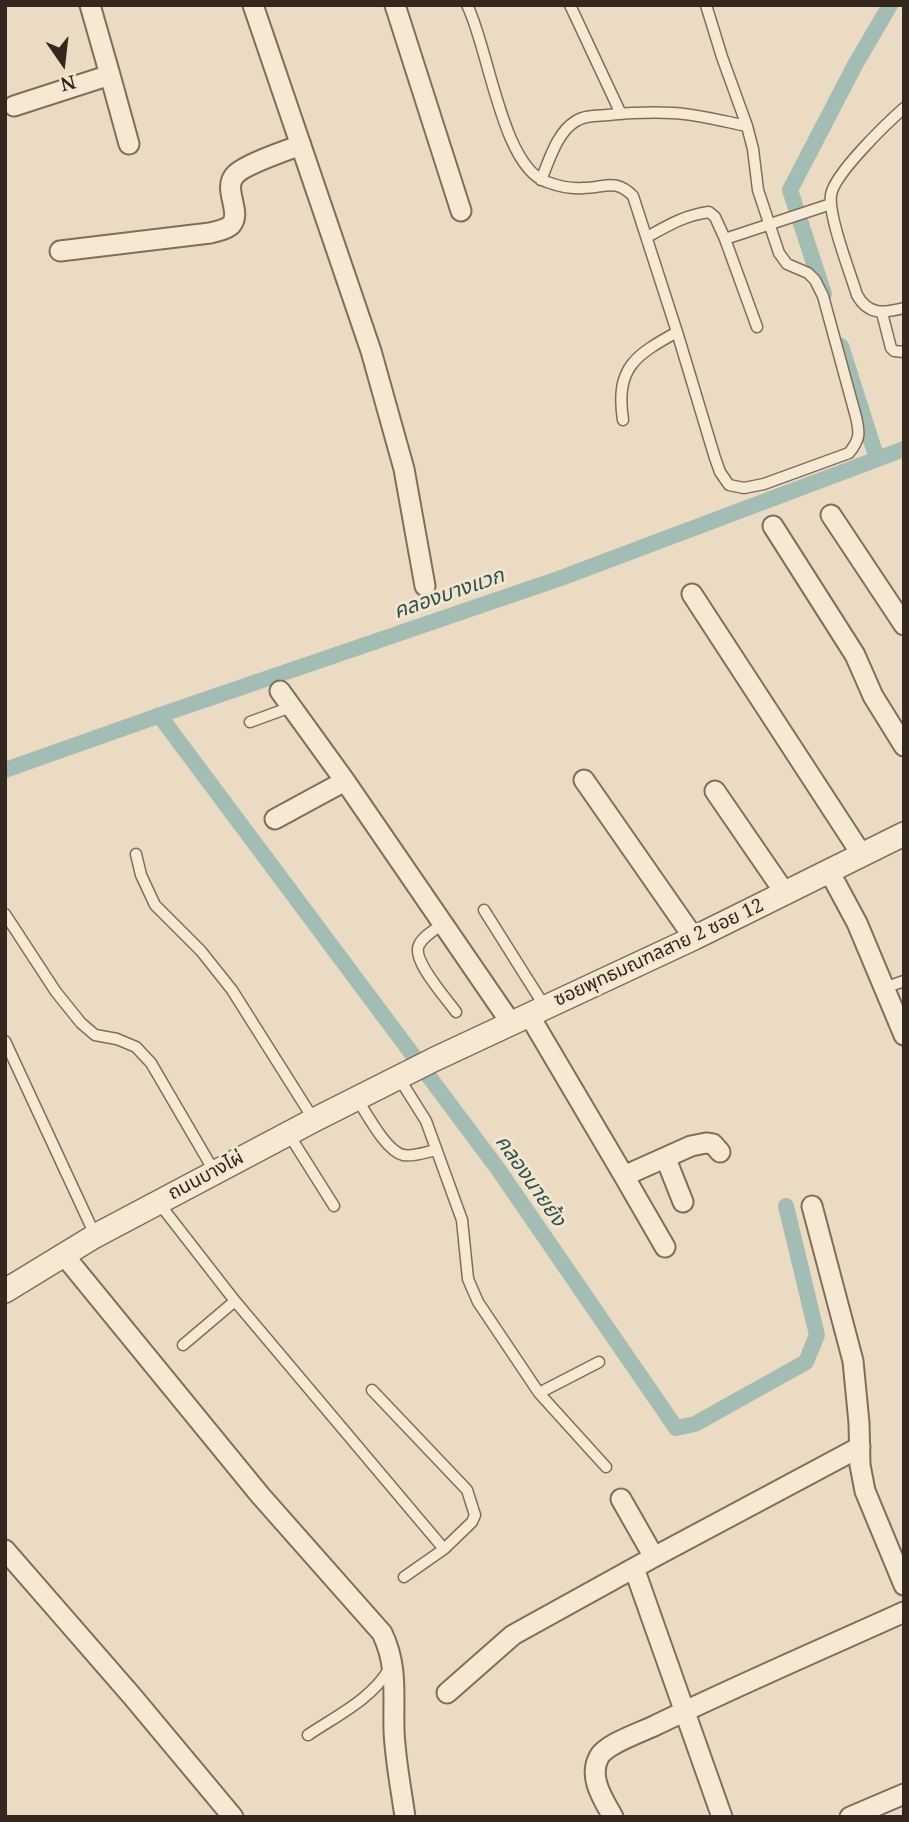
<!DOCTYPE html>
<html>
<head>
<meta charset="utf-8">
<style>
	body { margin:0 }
	#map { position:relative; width:909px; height:1822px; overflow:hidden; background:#eadbc2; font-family:"Noto Serif",serif }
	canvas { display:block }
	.frame { position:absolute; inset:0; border:7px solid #33271e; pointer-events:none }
	.north { position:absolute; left:28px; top:28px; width:70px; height:70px; -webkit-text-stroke:5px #f2e6d1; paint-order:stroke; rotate:166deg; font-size:19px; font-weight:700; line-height:28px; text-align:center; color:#33271e }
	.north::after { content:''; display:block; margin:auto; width:24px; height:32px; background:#33271e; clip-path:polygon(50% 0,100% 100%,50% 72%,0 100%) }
</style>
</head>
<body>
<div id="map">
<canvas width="909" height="1822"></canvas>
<div class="frame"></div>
<div class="north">N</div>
</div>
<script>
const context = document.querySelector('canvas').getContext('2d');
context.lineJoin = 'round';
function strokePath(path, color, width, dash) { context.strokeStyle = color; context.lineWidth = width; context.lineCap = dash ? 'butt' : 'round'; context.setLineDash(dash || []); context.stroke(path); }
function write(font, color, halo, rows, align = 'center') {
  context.font = font + ' "Noto Serif","Noto Sans Thai",serif'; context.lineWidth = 6; context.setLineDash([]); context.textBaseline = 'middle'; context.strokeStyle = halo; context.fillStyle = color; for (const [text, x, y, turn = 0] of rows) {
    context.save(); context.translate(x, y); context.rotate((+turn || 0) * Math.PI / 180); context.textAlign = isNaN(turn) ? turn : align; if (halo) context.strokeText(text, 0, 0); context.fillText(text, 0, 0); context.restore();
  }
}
const canal = new Path2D(`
	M824,294L790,190L855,65L890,5
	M841,346L877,459
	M159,715L498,1169L676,1428L695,1424L806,1362L817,1335L786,1206
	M5,770L172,711L561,578L904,449`);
const service = new Path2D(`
	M467,5C488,45 502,168 547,182C558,186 572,189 583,188C605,188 615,178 633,196L677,332C636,355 615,367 623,420
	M570,5L621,114
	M904,108C887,123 834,174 831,195C828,216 850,272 857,295C869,316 884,313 904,308
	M541,180C549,161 557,132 576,121C585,115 598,116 608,115C629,113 651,112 672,113C697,114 722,121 747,126
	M647,237C667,226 685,215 709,212L715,217L725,239L831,204
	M725,239L757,327
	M882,313L891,348L894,351L904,352
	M677,332L715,458L720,472L729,485L744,488L764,484L849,453C860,439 860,434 856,417L823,296L815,280L808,273L787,264L779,253L758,190L753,149L747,126L722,57L706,5
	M250,722L291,707
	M136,854L141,875L155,905L201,951L232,990L314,1120
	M484,910L545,1007
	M5,914L56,992L81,1023L95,1035L117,1039L136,1047L151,1063L214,1171
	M444,923C436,929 423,936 419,945C411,960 447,999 456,1012
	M884,988L904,981
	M5,1041L95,1235
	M399,1078L426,1121L462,1220L468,1279L478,1302L539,1393L606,1467
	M357,1099C367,1114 386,1151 403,1155C414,1157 426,1152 436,1150
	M288,1133L334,1206
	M158,1202L235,1301L444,1549L404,1577
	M183,1345L235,1301
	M372,1390L467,1490L475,1515L472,1522L444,1549
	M539,1393L599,1362
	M308,1735C336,1716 372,1699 389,1669`);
const minor = new Path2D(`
	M253,5L371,351L404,469L425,586
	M395,5L461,211
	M110,75L129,144
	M14,106L110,75L90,5
	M60,251L210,233C217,231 226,230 231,225C243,212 221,188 236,174C246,164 285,151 301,145
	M831,515L904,625
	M773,526L855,655L873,696L904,746
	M692,594L862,855
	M280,691L345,781L511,1023
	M584,780L694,938
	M715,791L785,893
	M275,819L345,781
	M829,871L857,923L904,1035
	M529,1015L624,1176L665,1247
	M666,1159L683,1202
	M624,1176L691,1146L706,1143L713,1144L720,1152
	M812,1206L853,1361L859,1423L860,1465L865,1491L904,1585
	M63,1254L260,1495L382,1633C398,1666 393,1695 394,1730C395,1759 401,1788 405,1817
	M621,1499L654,1557
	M5,1550L132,1696L233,1817
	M634,1568L722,1817
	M447,1693L513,1635L654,1557L860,1447
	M613,1817C603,1799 588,1777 599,1757C606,1744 639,1733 654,1726C736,1686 820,1650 904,1612
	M850,1817L904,1794`);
const tertiary = new Path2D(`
	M5,1291L95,1236L314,1120L435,1059L694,938L904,834`);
const streetNames = [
	["ซอยพุทธมณฑลสาย 2 ซอย 12",659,953,-25],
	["ถนนบางไผ่",206,1176,-28]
];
const waterNames = [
	["คลองบางแวก",449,594,-19],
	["คลองนายย้ง",530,1181,55]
];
strokePath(canal, '#a4bdb4', 16);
strokePath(service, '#826d5b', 13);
strokePath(minor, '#826d5b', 23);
strokePath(tertiary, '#826d5b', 26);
strokePath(service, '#f6e9d4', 10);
strokePath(minor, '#f6e9d4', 19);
strokePath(tertiary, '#f6e9d4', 23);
write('19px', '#33271e', '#f2e6d1', streetNames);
write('italic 21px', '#2e524d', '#f2e6d1', waterNames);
</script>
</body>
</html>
